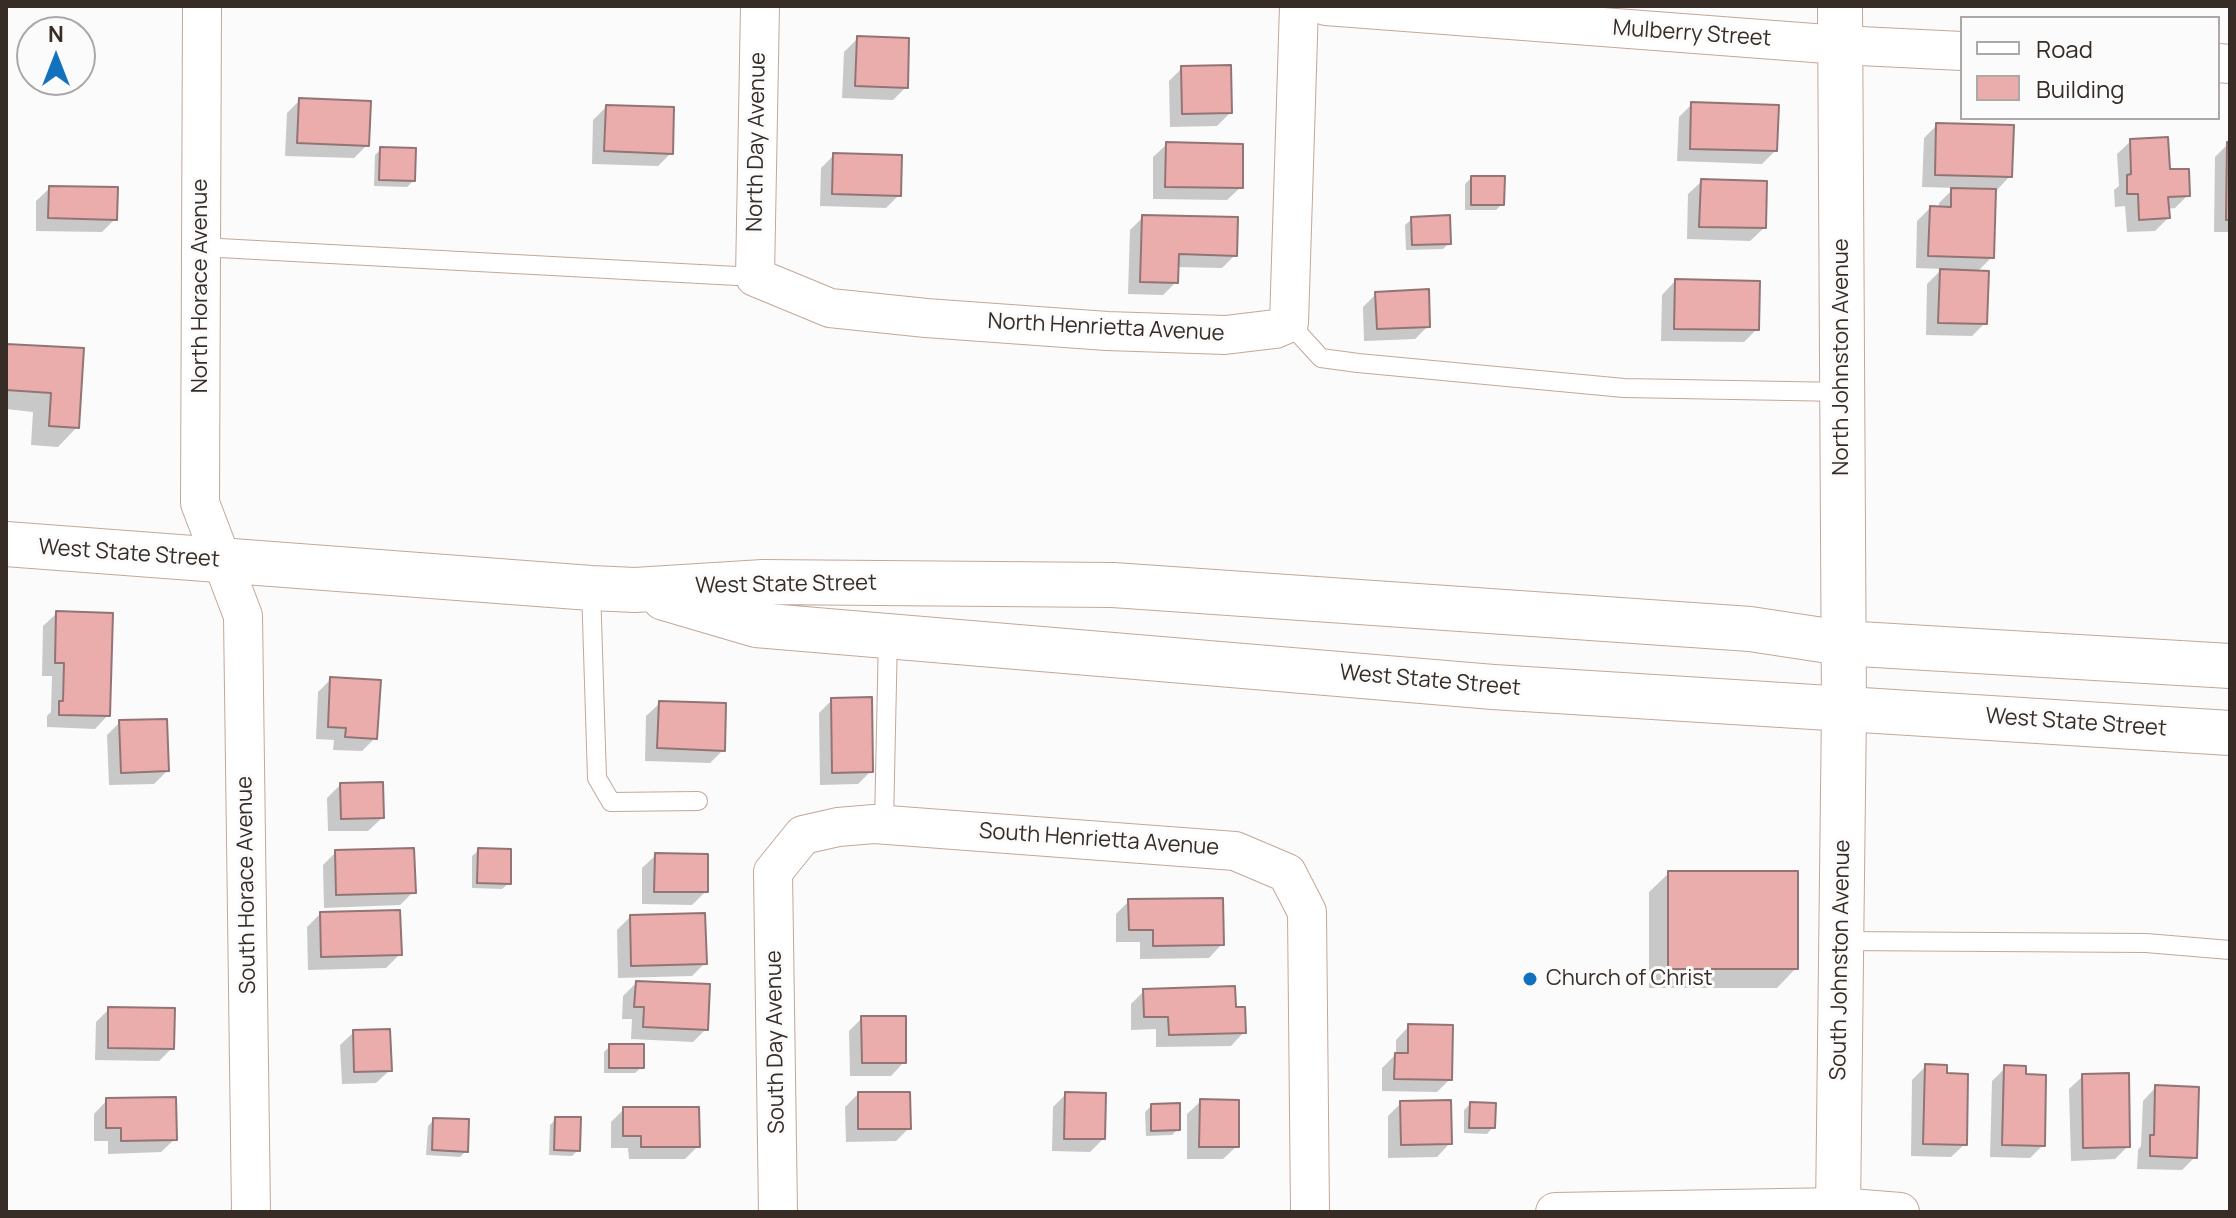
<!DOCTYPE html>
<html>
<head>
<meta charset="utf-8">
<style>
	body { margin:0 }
	#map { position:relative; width:2236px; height:1218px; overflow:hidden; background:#fbfbfb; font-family:Manrope,sans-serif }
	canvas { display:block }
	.frame { position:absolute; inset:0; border:8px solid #372c26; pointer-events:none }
	.legend { position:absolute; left:1960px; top:16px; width:260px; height:104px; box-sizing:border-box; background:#fbfbfb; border:2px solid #ada8a6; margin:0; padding:10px 14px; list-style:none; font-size:24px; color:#372c26 }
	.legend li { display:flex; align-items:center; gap:16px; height:40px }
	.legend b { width:40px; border:2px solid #ada8a6 }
	.north { position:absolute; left:16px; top:16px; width:80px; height:80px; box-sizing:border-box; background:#fbfbfb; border:2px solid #ada8a6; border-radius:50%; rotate:0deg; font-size:22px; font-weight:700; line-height:32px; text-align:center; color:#372c26 }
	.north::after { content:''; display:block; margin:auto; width:28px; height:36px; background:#1171bd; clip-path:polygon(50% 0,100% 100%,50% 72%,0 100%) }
</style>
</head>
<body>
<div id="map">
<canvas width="2236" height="1218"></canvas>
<div class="frame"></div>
<ul class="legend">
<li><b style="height:10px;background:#fff"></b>Road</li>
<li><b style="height:22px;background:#ebadac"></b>Building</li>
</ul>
<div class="north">N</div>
</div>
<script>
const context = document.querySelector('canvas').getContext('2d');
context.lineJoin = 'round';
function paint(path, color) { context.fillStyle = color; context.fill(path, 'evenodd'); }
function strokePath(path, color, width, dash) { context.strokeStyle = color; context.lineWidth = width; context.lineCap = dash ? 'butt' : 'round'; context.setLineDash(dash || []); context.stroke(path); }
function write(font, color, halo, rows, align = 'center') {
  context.font = font + ' Manrope,sans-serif'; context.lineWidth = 6; context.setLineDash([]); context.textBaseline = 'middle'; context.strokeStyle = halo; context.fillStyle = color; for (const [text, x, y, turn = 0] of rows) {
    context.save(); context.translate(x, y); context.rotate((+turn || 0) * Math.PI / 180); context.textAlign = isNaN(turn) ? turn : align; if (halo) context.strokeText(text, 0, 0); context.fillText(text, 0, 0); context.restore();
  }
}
const shadow = new Path2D(`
	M858,38L906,87L893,100L842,98L844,52Z
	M1182,68L1230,113L1217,126L1170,127L1169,81Z
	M300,100L367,145L354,158L285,156L287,113Z
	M1692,104L1775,151L1762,164L1677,161L1679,117Z
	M606,107L671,153L658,166L592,164L593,120Z
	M1937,125L2010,176L1997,190H1994L1992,257L1977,272L1985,323L1972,336L1926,335L1927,284L1942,269L1916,268L1917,221L1930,208H1939V203L1954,188L1922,187L1924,138Z
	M2131,141L2168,171L2188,195L2175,208L2167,209L2168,218L2155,231L2127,232L2125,206L2115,207L2114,190L2119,186L2117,154Z
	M1167,144L1241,187L1227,200L1153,199V157Z
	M2228,144L2230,232H2214L2215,157Z
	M381,149L413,181L407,187L374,186L375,155Z
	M834,155L899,195L886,208L820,206L821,168Z
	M1471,178L1502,204L1496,210H1465V184Z
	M1702,181L1764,228L1750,241L1687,239L1688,194Z
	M50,188L115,219L102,232L36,231V201Z
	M1143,217L1235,255L1222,268L1176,267V282L1163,295L1128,294L1130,230Z
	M1412,219L1449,243L1443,249L1406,250L1405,225Z
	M1675,281L1757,329L1744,342L1661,341L1662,295Z
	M1376,294L1428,326L1415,339L1364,341L1363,307Z
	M6,346L82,350L77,427L58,447L31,445L33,412L6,409Z
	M57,613L108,715L95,729L47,727V716L51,712L52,676H42L43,626Z
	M331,679L375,738L362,751L333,750L334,740L316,739L318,692Z
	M832,700L871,771L858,784L820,785L819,713Z
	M660,703L723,750L710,763L645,761L646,716Z
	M120,722L167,771L154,784L109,785L107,735Z
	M340,785L382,818L368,831H328L327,798Z
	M479,850L509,883L502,889L472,888V856Z
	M336,852L413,892L400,905L324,908L323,865Z
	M656,855L706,891L692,905L642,904V868Z
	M1669,873L1796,968L1777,988H1649V892Z
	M1129,901L1222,944L1209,958L1140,959V942H1116V914Z
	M320,914L400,954L386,968L308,970L307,927Z
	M630,917L705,963L692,976L618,978L617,930Z
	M636,983L706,1029L693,1042L631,1039L632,1019H622L623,996Z
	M1144,991L1234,1009L1244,1032L1231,1046L1156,1047V1029L1131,1030V1004Z
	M109,1009L172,1048L159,1061L95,1060L96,1022Z
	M862,1018L904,1062L891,1076H850L849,1031Z
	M1409,1026L1450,1079L1437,1092L1382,1091V1068L1396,1054V1040Z
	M354,1032L390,1070L376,1083L342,1084L340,1045Z
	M610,1046L642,1067L635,1073H604V1052Z
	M1926,1066L1965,1144L1951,1157L1911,1156L1912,1080Z
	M2005,1068L2043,1145L2030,1158L1990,1157L1992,1081Z
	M2083,1076L2128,1146L2115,1159L2071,1161L2069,1089Z
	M2156,1087L2195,1157L2182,1170L2137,1169L2138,1150L2141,1146L2143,1101Z
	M858,1094L909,1128L896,1141L846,1142L845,1107Z
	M1066,1094L1103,1139L1090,1152L1052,1151L1053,1107Z
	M107,1100L175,1139L161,1152L108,1154V1141H94V1114Z
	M1201,1101L1237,1146L1223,1159H1187V1114Z
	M1401,1103L1450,1143L1437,1157L1388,1158V1116Z
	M1470,1104L1493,1127L1487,1134L1464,1133V1110Z
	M1151,1106L1178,1129L1172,1135L1146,1136L1145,1112Z
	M624,1109L698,1146L685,1159H629L628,1148H611V1122Z
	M556,1119L578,1150L572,1156L549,1155L550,1125Z
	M434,1120L466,1151L460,1157L426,1155L428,1126Z`);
const building = new Path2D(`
	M857,36L909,38L908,88L855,86Z
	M1231,65L1232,113L1182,114L1181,66Z
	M299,98L371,101L369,146L297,143Z
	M1691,102L1779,105L1777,151L1690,149Z
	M606,105L674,107L673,154L604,151Z
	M1936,123L2014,125L2012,177L1935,175Z
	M2168,137L2170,169H2189L2190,196L2168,197L2170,218L2139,220L2138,194H2127V175L2131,174L2130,139Z
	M1166,142L1243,144V188L1165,187Z
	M2227,142H2230V220H2226Z
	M380,147L416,148L415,181L379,180Z
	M833,153L902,155L901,196L832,194Z
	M1471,176H1505L1504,205H1471Z
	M1701,179L1767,181L1766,228L1699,227Z
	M49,186L118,187L117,220L48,218Z
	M1951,188L1996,189L1994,258L1928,256L1930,206L1951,207Z
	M1142,215L1238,217L1237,256L1179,254L1178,283L1140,282Z
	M1450,215L1451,244L1412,245L1411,217Z
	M1940,269L1989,271L1987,324L1938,323Z
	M1675,279L1760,281L1759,330L1674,329Z
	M1429,289L1430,327L1377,329L1375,292Z
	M6,344L84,348L79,428L49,426L51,393L6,390Z
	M56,611L113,613L110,716L59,715V701H63L64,663H55Z
	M330,677L381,680L377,739L345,737L346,728L328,727Z
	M872,697L873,772L832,773L831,698Z
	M659,701L726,703L725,751L657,748Z
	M167,719L169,771L121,773L119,720Z
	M383,782L384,818L341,819L340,783Z
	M414,848L416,893L336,895L335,850Z
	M478,848L511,849V884L477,883Z
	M655,853L708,854V892H654Z
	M1668,871H1798V969H1668Z
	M1223,898L1224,945L1153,946V930H1129L1128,899Z
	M400,910L402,955L321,957L320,912Z
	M705,913L707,964L631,966L630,915Z
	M636,981L710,984L708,1030L643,1027L644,1007H634Z
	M1235,986L1236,1007H1245L1246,1033L1169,1035L1168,1017H1144L1143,989Z
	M108,1007L175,1008L174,1049L108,1048Z
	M861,1016H906V1063H862Z
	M1408,1024L1453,1025L1452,1080L1394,1079L1395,1053H1408Z
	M390,1029L392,1071L354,1072L353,1030Z
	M609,1044H644V1068H609Z
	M1925,1064L1947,1065V1073L1968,1074L1967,1145L1923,1144Z
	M2004,1065L2026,1066V1074L2046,1075L2045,1146L2002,1145Z
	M2129,1073L2130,1147L2083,1148L2082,1074Z
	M2155,1085L2199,1087L2197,1158L2150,1156V1135H2154Z
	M858,1092H910L911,1129H858Z
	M1065,1092L1106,1093L1105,1139H1064Z
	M176,1097L177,1140L121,1141V1128H106V1098Z
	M1200,1099L1239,1100V1147H1199Z
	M1451,1100L1452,1144L1401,1145L1400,1101Z
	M1470,1102L1496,1103L1495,1128H1469Z
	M1180,1103V1130L1151,1131V1104Z
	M623,1107H699L700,1147H641V1136H623Z
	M555,1117H581L580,1151L554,1150Z
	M433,1118L469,1119L468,1152L432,1150Z`);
const lane = new Path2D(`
	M201,247L755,277
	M1289,323L1321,358L1358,363L1624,388L1842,392
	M591,588L597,778L611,802L698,801
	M884,824L888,635
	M1841,941L2146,943L2230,950`);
const street = new Path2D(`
	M202,6L200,503L243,616L251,1212
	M760,6L755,277L830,308L926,318L1107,331L1225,335L1275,329L1289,323L1299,6
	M1326,6L1840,45L1962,51
	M2218,63L2230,64
	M778,1212L773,872L803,835L838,827L874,824L1235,851L1287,873L1307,912L1310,1212
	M1555,1212L1838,1207L1900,1212`);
const secondary = new Path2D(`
	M1838,1212L1844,708L1840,6`);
const primary = new Path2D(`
	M6,544L591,588L635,590L763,582L1113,585L1750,629L1842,643L2230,666
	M664,598L756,625L1493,687L2230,733`);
const markers = [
	[1530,979,8,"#1171bd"]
];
const streetNames = [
	["Mulberry Street",1692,34,4],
	["North Day Avenue",757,142,-89],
	["North Horace Avenue",201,286,-90],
	["North Henrietta Avenue",1106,328,3],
	["North Johnston Avenue",1842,357,-90],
	["West State Street",129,554,4],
	["West State Street",786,585,-1],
	["West State Street",1430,681,5],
	["West State Street",2076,723,4],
	["South Henrietta Avenue",1099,840,4],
	["South Horace Avenue",247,885,-91],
	["South Johnston Avenue",1841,960,-89],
	["South Day Avenue",776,1042,-91]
];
const poiNames = [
	["Church of Christ",1546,979]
];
paint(shadow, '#0003');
paint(building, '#ebadac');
strokePath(building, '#937474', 2);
strokePath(lane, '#c3a797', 20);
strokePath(street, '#c3a797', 40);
strokePath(secondary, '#c3a797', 46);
strokePath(primary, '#c3a797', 46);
strokePath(lane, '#fff', 18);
strokePath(street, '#fff', 38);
strokePath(secondary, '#fff', 44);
strokePath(primary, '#fff', 44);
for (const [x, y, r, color] of markers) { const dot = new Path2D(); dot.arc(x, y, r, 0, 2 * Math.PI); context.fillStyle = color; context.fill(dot); strokePath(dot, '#fbfbfb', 3); }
write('22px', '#372c26', '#fbfbfb', streetNames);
write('22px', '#372c26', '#fbfbfb', poiNames, 'left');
</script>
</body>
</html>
